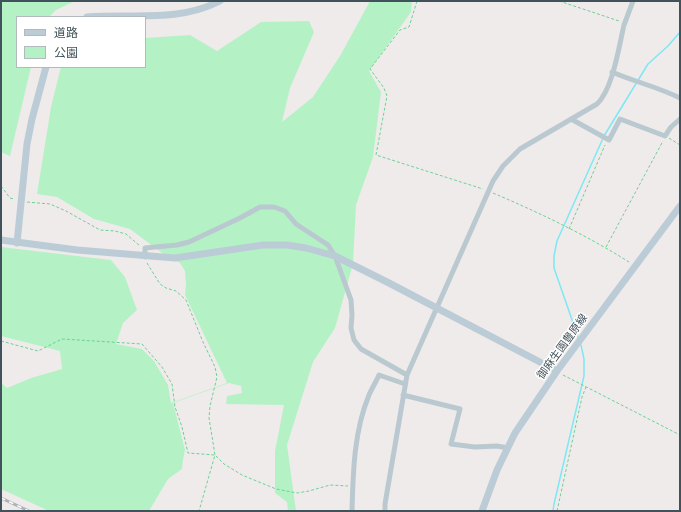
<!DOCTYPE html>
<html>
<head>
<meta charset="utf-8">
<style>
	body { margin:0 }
	#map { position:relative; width:681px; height:512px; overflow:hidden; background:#efebeb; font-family:"Titillium Web","Noto Sans JP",sans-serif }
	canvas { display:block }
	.frame { position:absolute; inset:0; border:2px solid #42525a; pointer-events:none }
	.legend { position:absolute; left:16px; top:16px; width:130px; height:52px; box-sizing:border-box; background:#fff; border:1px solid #b3babd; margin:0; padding:5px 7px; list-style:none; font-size:12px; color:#42525a }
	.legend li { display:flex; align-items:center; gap:8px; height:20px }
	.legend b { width:20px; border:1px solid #b3babd }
</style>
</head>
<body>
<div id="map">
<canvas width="681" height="512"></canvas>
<div class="frame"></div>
<ul class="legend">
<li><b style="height:5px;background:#bcccd7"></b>道路</li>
<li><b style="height:11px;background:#b4f2c5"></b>公園</li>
</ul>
</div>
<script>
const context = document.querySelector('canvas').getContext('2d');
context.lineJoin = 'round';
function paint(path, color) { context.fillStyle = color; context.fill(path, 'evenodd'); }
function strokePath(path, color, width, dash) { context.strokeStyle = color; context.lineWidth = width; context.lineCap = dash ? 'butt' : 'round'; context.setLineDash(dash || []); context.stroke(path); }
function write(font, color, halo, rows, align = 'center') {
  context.font = font + ' "Titillium Web","Noto Sans JP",sans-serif'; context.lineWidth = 3; context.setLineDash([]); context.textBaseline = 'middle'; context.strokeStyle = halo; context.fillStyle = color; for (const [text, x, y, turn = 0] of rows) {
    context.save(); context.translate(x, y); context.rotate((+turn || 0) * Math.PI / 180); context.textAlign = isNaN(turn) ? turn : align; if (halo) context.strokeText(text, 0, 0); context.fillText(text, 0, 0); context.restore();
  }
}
const green = new Path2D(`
	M1,1H75L56,10L49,17H17V67H31L10,156L1,152Z
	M368,1H412L411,12L369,71L381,92L373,157L356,205L353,264L335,328L313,362L287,445L296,511H288L287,502L275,493V451L284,405L226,404L227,396L242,393L241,386L229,383L173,403L185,450L183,460L182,469L168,479L149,511H49L1,489V383L7,388L31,378L62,369L60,351L1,336V247L111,260L125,277L137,310L123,323L116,344L142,349L154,361L168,385L171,403L227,383L185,295L186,284L185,271L180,263L166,256L130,229L94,219L57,197L37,194L51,107L61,67H145V38L190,35L217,51L261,22L309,21L314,32L290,88L282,122L313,97L340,56L369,3Z`);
const stream = new Path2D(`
	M578,337L554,268V256L557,241L604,136L648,64L668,46L680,32
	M553,511L554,504L584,376V359L581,345`);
const path = new Path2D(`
	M417,1L409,27L400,30L370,69L384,88L387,96L376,155L483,189
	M559,1L619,21
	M669,138L680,145
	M1,159V168
	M1,186L10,198L14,199
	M493,193C540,213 586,235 629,262
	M27,202L50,204L66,211L100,230L115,231L126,234L140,246
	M569,229L605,145
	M606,247L663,141
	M147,263L160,284L166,288L176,291L186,300L203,342L215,367L217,377L210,406L209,418L215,455L199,511
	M1,341L38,351L62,339L142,344L162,367L172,384L175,407L182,427L188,453L215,455L224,464L242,475L276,489L297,493L309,491L330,485L348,486
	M563,375L680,435
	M557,511L582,397L586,387`);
const street = new Path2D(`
	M612,72C635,82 658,87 680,98
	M571,119L609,140L620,119L665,136L671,127L680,119
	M145,257V248L177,245L189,242L240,218L260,207H274L285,211L296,224L328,245L335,256L351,300L352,315L351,328L354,340L361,349L407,375
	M403,395L460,409L451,444L475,447L497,446L508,448
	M352,511C353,472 354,431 369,395C372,388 376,382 379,375L405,384
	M385,511V504L407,375L493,181L503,166L520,149L597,104C613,89 619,46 624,25C627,17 630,9 633,1`);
const secondary = new Path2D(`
	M87,17C132,13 177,23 220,1
	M1,240L77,250L175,258L263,245H287L306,248L335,256L389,283L557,371
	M17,243L27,144L32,119L46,67
	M482,511L497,470L515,433L557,371L680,206`);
const rail = new Path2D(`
	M1,498L29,511`);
const streetNames = [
	["御麻生園豊原線",563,347,-54]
];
paint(green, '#b4f2c5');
strokePath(stream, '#7de8f3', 1.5);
strokePath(path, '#69d293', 1, [3, 2]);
strokePath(street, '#bac9d0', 5);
strokePath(secondary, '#bcccd7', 7);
strokePath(rail, '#adb2b7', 3);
strokePath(rail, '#fff', 1.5, [4.5]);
write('11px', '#42525a', '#fff', streetNames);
</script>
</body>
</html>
